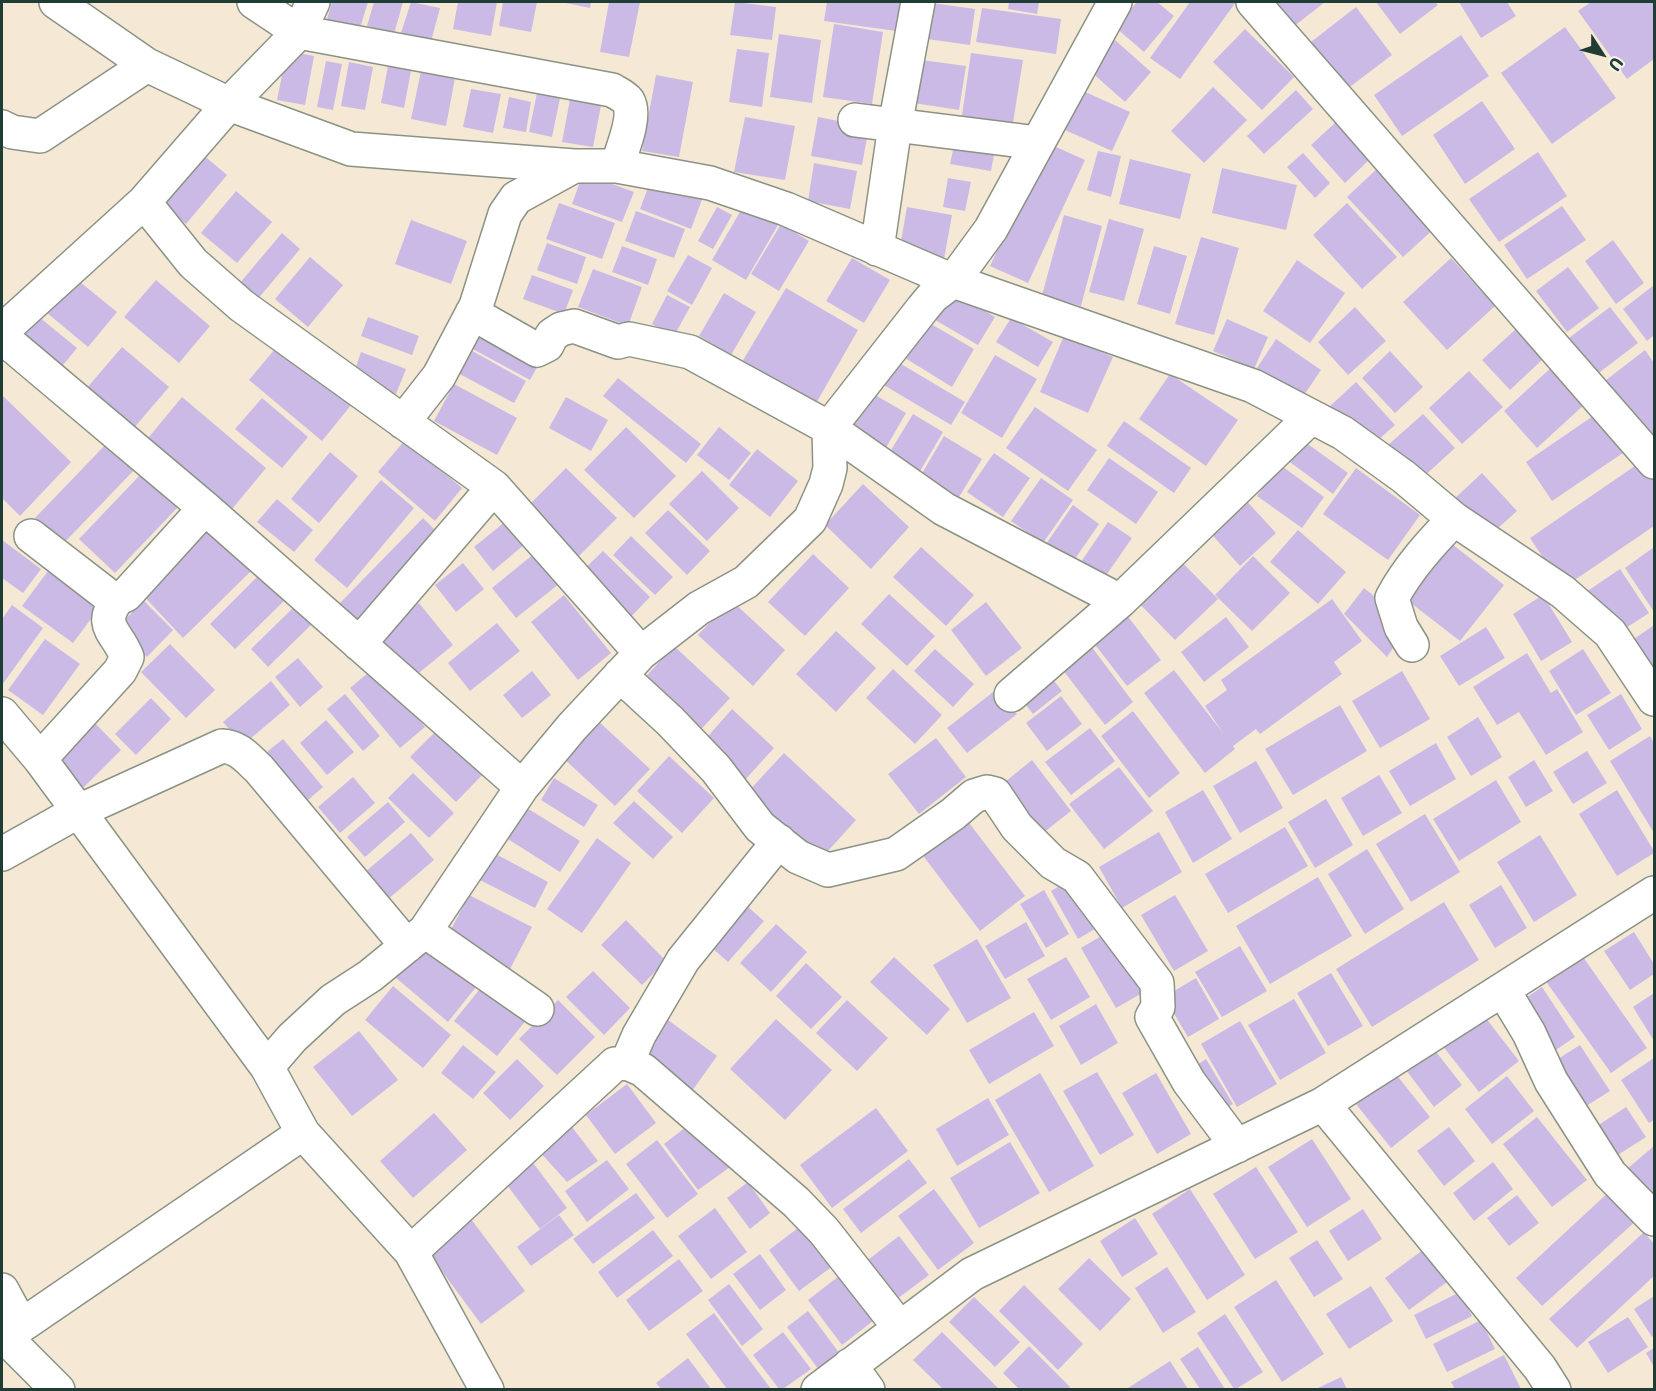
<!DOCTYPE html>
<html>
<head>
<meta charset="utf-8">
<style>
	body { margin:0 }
	#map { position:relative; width:1656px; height:1391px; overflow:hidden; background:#f5e9d5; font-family:"Playpen Sans",sans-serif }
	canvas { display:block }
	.frame { position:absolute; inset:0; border:3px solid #1f3d34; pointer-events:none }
	.north { position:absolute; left:1572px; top:24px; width:60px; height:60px; -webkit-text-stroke:4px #f7f3e8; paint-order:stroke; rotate:126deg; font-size:16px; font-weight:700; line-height:24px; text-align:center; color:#1f3d34 }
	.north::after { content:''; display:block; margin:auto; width:21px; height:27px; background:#1f3d34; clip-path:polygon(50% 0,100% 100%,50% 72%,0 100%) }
</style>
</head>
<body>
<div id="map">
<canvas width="1656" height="1391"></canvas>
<div class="frame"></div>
<div class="north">U</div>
</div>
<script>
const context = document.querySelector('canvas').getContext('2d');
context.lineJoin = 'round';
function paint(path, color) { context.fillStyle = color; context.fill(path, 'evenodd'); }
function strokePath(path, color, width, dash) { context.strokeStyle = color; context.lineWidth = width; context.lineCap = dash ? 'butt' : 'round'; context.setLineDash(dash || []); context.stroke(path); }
const building = new Path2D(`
	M332,2H368L357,38L324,29Z
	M374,2H403L394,34L367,26Z
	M411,2L440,8L430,45L400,36Z
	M458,2H497L491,36L453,29Z
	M503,2H537L531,32L499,26Z
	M561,2H591L590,8Z
	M609,2H640L629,57L600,52Z
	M735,2L776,7L772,40L730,35Z
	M827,2H900L896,31L824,21Z
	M925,2L975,9L970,45L920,38Z
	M1009,2H1039L1037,14L1008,9Z
	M1137,2H1157L1174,16L1144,52L1115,27Z
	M1190,2H1236L1180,79L1150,58Z
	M1272,2H1325L1293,27Z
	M1376,2H1435L1438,5L1400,34Z
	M1459,2H1507L1516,16L1481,38Z
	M1591,2H1654V59L1627,79L1578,11Z
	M1356,7L1392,55L1347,89L1311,42Z
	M982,8L1061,19L1056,54L976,42Z
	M834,24L883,32L872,104L823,97Z
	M1565,27L1616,98L1552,144L1501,73Z
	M1245,29L1294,77L1262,110L1213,62Z
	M779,34L821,40L812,103L770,97Z
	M1461,35L1489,76L1402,136L1374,95Z
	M1115,40L1151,72L1125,102L1089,70Z
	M737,49L769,53L762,107L729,102Z
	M287,51L314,56L305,105L277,100Z
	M971,53L1023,60L1012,129L961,122Z
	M914,59L966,66L959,110L907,102Z
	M326,61L342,64L333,110L317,107Z
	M349,62L373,67L365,110L341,106Z
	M388,66L411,71L404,108L381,103Z
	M421,71L455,78L446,126L411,119Z
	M656,75L693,82L679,157L642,151Z
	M1213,87L1247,120L1204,163L1171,131Z
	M471,89L501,94L493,133L463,127Z
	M1296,90L1313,109L1264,154L1247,136Z
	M1083,91L1130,112L1112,151L1065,130Z
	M537,93L560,98L552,137L529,132Z
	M571,94L602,100L593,147L562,142Z
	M509,97L531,102L526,132L503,128Z
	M1482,101L1515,149L1465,184L1433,135Z
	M745,117L795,126L785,180L734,172Z
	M818,117L869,127L862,165L811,156Z
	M1336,122L1370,159L1345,183L1311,145Z
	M956,136L996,143L991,171L950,164Z
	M1047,143L1085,160L1028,283L990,266Z
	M1098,151L1121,156L1111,197L1087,190Z
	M1538,152L1567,196L1499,242L1469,199Z
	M1303,153L1330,183L1315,198L1287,167Z
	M202,154L227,175L186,224L161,203Z
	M1130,159L1191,174L1180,219L1119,204Z
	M814,163L857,171L850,209L808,201Z
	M1381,165L1437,226L1403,257L1347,197Z
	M1222,168L1297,185L1286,230L1212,213Z
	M583,173L634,192L622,222L572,204Z
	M652,177L703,197L691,229L640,209Z
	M948,178L971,182L965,211L943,207Z
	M236,191L272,222L237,263L201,233Z
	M559,203L615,223L602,259L546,239Z
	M1347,203L1397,257L1362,289L1313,235Z
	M744,205L778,225L746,280L712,260Z
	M1562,206L1586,240L1527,279L1504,245Z
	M717,207L732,215L713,249L698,241Z
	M907,207L952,215L944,259L899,252Z
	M636,211L685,229L674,258L625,241Z
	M1064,215L1102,226L1081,306L1042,295Z
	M1109,219L1144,229L1124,301L1089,292Z
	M411,220L467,241L451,284L395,264Z
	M781,224L809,241L779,291L751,274Z
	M282,233L300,249L257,300L239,284Z
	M1201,237L1239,248L1214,335L1175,324Z
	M1613,240L1644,283L1616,304L1585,261Z
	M547,243L586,257L577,284L537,270Z
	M622,246L657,259L648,285L612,272Z
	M1154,246L1187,256L1170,314L1137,304Z
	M688,255L712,268L692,305L667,291Z
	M310,257L343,285L308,327L275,299Z
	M852,258L890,280L864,323L826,301Z
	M1451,258L1495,306L1447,350L1403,302Z
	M1297,260L1345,293L1310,343L1263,311Z
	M1568,267L1599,308L1567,332L1536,291Z
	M593,269L642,287L628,326L578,307Z
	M532,275L573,290L564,314L523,299Z
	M75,278L117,312L88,347L46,312Z
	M156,280L210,326L179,363L124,317Z
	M1654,285V335L1647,341L1623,309Z
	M786,288L858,330L815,405L742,362Z
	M947,288L995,317L978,345L930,317Z
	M724,293L756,312L731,355L699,336Z
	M667,295L690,307L674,336L652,324Z
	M1355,307L1386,341L1348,375L1318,342Z
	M1610,307L1638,343L1596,375L1569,338Z
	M39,317L77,348L59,370L22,338Z
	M368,317L419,336L412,355L361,336Z
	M1011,318L1053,342L1038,367L996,342Z
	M1227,319L1268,337L1254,369L1213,351Z
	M926,321L974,349L952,387L905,358Z
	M483,326L542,358L530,380L471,348Z
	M1516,329L1543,359L1510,390L1482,360Z
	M1064,336L1113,357L1088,413L1040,392Z
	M1276,339L1321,370L1302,398L1257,368Z
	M280,343L352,404L322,441L249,380Z
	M122,347L169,387L133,429L86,389Z
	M467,348L526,381L514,403L454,371Z
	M1645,350L1654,363V447L1601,384Z
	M1390,351L1423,387L1395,413L1362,378Z
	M361,352L406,369L396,394L352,379Z
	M995,355L1037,379L1002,438L961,413Z
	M891,358L965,402L951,425L877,381Z
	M1553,366L1586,403L1537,448L1504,411Z
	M1469,371L1503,407L1462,444L1429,408Z
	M1170,374L1238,420L1206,466L1139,419Z
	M618,378L701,444L686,463L603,396Z
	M1356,382L1395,425L1368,449L1329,407Z
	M454,384L517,418L497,455L434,421Z
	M872,393L906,413L884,451L849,431Z
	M2,395L71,462L20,516L2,498Z
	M182,397L266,468L228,514L144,443Z
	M566,397L608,420L591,451L549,428Z
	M262,398L308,437L282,468L235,429Z
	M1035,407L1097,450L1068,491L1006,448Z
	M913,414L943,432L919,473L888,455Z
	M1423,414L1455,448L1420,480L1388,445Z
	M1596,414L1623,453L1552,501L1526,462Z
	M1124,421L1191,468L1174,493L1107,446Z
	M626,427L676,476L634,518L584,470Z
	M719,427L751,453L729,480L697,455Z
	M944,436L982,459L959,497L921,475Z
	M405,440L462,488L435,521L378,472Z
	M109,441L136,468L62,545L35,518Z
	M1305,442L1348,473L1333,494L1290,462Z
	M757,449L798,481L770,517L729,485Z
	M330,452L358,476L319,523L291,499Z
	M994,453L1030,478L1003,517L967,492Z
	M1648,457L1654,468V526L1563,588L1530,538Z
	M1109,458L1158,492L1136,524L1087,490Z
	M1279,464L1324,497L1302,528L1257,496Z
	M566,468L617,518L577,558L526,508Z
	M1356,468L1420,515L1388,560L1323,514Z
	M702,471L739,508L707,541L669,504Z
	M1482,473L1517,511L1487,538L1453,500Z
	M141,474L177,508L115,573L79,539Z
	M1041,478L1073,500L1043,543L1011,521Z
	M381,480L414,508L347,588L314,560Z
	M863,484L909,527L871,569L825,525Z
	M1242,496L1276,533L1240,566L1206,528Z
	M277,499L313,530L294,552L257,522Z
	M1073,505L1099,524L1066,572L1039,554Z
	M668,510L710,551L687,575L645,533Z
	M423,518L446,541L362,627L339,604Z
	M506,521L525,544L493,571L474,547Z
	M1108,522L1132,538L1098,587L1075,571Z
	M207,524L252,570L183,638L139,591Z
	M1298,530L1346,572L1318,604L1270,562Z
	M631,536L673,577L655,595L613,555Z
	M2,540L41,569L23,593L2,578Z
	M1447,540L1504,585L1460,641L1403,597Z
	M921,547L974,595L946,626L893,577Z
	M1654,547V612L1625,568Z
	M603,551L650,597L625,623L577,576Z
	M535,553L559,584L516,618L492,588Z
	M1173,553L1218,599L1175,640L1131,595Z
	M813,554L849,588L805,636L768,602Z
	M1253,556L1290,593L1252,631L1215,595Z
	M463,563L484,589L456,612L435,585Z
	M1620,569L1649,613L1615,635L1586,592Z
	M48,571L99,608L73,643L22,606Z
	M261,573L286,599L235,649L210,624Z
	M1364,588L1390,609L1401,636L1387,657L1344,614Z
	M889,594L935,636L907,666L861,624Z
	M564,595L611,653L578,680L531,622Z
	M1543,595L1572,642L1541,661L1513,614Z
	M1332,599L1362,641L1334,662L1342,674L1260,734L1256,729L1233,746L1235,749L1205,773L1144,693L1174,670L1223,733L1205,706L1227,690L1221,680Z
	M731,600L785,650L753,686L698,635Z
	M144,601L173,630L147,657L117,627Z
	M986,602L1022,648L986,676L951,630Z
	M419,603L453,645L409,681L375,638Z
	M12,605L43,628L2,685V619Z
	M296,605L313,623L268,667L251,649Z
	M1120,606L1161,660L1127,686L1086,633Z
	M1226,617L1249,647L1204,682L1181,652Z
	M497,623L520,651L470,691L448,663Z
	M1654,625V691L1624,646Z
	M1486,627L1505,658L1459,686L1440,656Z
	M836,631L876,668L836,712L796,674Z
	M1085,638L1133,702L1105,725L1056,661Z
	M45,639L80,664L43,715L8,690Z
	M170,644L215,690L186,718L141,672Z
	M674,646L730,698L695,736L639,684Z
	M935,649L974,684L953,707L914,671Z
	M1583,649L1611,693L1576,715L1549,671Z
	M1527,653L1551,693L1557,689L1583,732L1546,755L1519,712L1497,725L1473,687Z
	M298,658L323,687L300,707L275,677Z
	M375,667L425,727L400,748L350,688Z
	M893,669L942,715L915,744L866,698Z
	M532,671L551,695L522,718L503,695Z
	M1402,671L1430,719L1380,748L1352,701Z
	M1047,672L1062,691L1033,714L1019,696Z
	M271,681L290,705L243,745L223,722Z
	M997,689L1017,714L967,753L947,728Z
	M345,694L380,736L363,751L327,709Z
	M1621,694L1642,729L1609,750L1587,715Z
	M1061,696L1082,724L1047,751L1026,723Z
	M151,698L171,719L136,755L115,734Z
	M1340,705L1367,751L1293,795L1265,749Z
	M732,709L774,748L743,782L702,743Z
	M1133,711L1180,773L1149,798L1101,736Z
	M1478,717L1502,757L1471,776L1447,737Z
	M595,718L650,769L615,806L560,755Z
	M326,720L354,752L327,775L300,743Z
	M94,722L121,750L83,788L55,760Z
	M442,725L488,769L456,802L410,757Z
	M1090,728L1115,761L1071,795L1045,762Z
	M1650,736L1654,743V833L1610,761Z
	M936,738L966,777L919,814L888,774Z
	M283,739L323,787L299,808L258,759Z
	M1436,743L1456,779L1410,806L1389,771Z
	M1587,751L1607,783L1573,804L1553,772Z
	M784,753L856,820L818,862L745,795Z
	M669,756L714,798L682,833L637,791Z
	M1032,760L1071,811L1038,837L1000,786Z
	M1534,760L1553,791L1526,807L1508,777Z
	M1256,761L1283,808L1240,833L1213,786Z
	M1119,767L1153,811L1104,849L1069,804Z
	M413,773L454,813L429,838L388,798Z
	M1379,775L1402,813L1363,836L1341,798Z
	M353,777L375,803L340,833L318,807Z
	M554,778L598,805L584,827L541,800Z
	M1496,780L1521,822L1459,861L1433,819Z
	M1203,790L1232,839L1193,863L1165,812Z
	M1617,790L1654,851V853L1617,876L1579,814Z
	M1326,799L1353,845L1315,868L1288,822Z
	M634,801L673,837L653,859L613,823Z
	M388,802L405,822L365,857L347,837Z
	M519,803L580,841L560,872L500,834Z
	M1425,814L1460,872L1411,902L1376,844Z
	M963,815L1025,896L980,931L918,849Z
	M1285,827L1308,866L1228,913L1205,874Z
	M1159,832L1182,872L1122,908L1099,867Z
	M411,833L434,860L387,900L364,873Z
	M1540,835L1577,895L1534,922L1497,862Z
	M597,838L631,863L582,933L547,909Z
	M1367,849L1404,909L1365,934L1328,874Z
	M492,852L548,882L535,908L478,879Z
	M1318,877L1352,936L1270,984L1236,926Z
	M1071,879L1098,927L1078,939L1051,891Z
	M1501,885L1527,928L1495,948L1469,905Z
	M1044,890L1069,934L1046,948L1020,904Z
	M469,895L532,927L510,969L447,937Z
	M1175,895L1208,951L1174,971L1141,915Z
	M740,900L764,921L728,962L704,941Z
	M1444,902L1479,960L1372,1027L1336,969Z
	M626,920L666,961L642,985L601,945Z
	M1026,922L1045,956L1005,979L985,946Z
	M776,924L807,952L771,992L740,963Z
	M1108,932L1144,992L1116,1008L1081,948Z
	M1634,932L1654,964V974L1630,990L1604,951Z
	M977,939L1011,998L967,1023L933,965Z
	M422,944L476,987L448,1022L395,977Z
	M1240,946L1267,991L1222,1017L1195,972Z
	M1576,947L1647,1048L1611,1073L1540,973Z
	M894,957L950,1009L927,1035L870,982Z
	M1066,957L1090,997L1051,1020L1027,979Z
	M806,963L842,997L811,1029L776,996Z
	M593,971L630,1008L604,1035L566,997Z
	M1331,973L1363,1026L1328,1046L1297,993Z
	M1196,978L1219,1019L1188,1037L1164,997Z
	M484,984L527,1019L497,1056L454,1021Z
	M393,986L451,1035L423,1068L365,1020Z
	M1542,987L1575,1037L1547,1056L1514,1006Z
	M1654,993V1041L1633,1007Z
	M1294,999L1326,1053L1280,1080L1248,1025Z
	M558,1000L595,1037L557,1075L519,1039Z
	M847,1000L888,1038L857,1071L816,1033Z
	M1096,1004L1118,1043L1081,1065L1059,1026Z
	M1478,1008L1519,1061L1479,1092L1438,1040Z
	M1034,1012L1054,1046L989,1084L969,1050Z
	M664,1017L717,1056L692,1091L639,1052Z
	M776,1019L832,1070L785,1120L730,1069Z
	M1240,1021L1277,1084L1237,1107L1201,1044Z
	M359,1031L398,1080L352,1116L313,1067Z
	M463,1045L496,1072L473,1099L441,1073Z
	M1580,1045L1610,1091L1580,1110L1550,1064Z
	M1433,1048L1462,1085L1434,1107L1406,1070Z
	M1654,1058V1120L1649,1123L1621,1080Z
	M517,1059L544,1086L510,1120L483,1093Z
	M1206,1059L1233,1104L1218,1113L1191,1069Z
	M1097,1072L1134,1135L1100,1155L1063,1091Z
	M1040,1073L1094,1166L1049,1192L995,1100Z
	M1156,1073L1191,1134L1157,1154L1122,1093Z
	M1395,1073L1430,1117L1391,1148L1356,1104Z
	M1507,1076L1534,1111L1492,1144L1465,1109Z
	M627,1084L656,1123L615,1154L586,1115Z
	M988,1098L1009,1135L957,1166L936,1129Z
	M1626,1107L1646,1137L1610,1160L1591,1130Z
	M876,1108L908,1151L832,1208L800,1165Z
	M434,1113L467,1150L413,1198L380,1161Z
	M1537,1117L1587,1180L1552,1207L1503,1144Z
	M695,1120L730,1167L698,1190L664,1144Z
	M572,1127L598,1161L567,1182L539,1151Z
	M1449,1127L1475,1161L1444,1186L1417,1151Z
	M1312,1139L1351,1199L1307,1227L1268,1167Z
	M657,1140L698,1194L667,1218L626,1164Z
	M1010,1142L1040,1193L979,1228L950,1178Z
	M1654,1146V1191L1649,1195L1627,1169Z
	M909,1159L927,1183L861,1233L843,1209Z
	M531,1160L567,1208L540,1229L504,1181Z
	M607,1160L629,1189L587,1222L565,1191Z
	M1493,1162L1513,1189L1474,1221L1453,1193Z
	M1256,1167L1298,1232L1255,1259L1213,1194Z
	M748,1182L770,1213L750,1229L727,1198Z
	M934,1189L974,1243L938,1270L898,1216Z
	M1190,1189L1245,1275L1207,1300L1152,1214Z
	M1611,1190L1638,1219L1542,1306L1516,1278Z
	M636,1193L655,1218L593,1264L573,1239Z
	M1517,1195L1539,1223L1509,1246L1487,1218Z
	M715,1208L747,1252L711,1279L678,1236Z
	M1363,1209L1382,1239L1348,1261L1329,1231Z
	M559,1215L574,1235L531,1266L517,1247Z
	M1135,1218L1158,1254L1122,1277L1100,1241Z
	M471,1219L525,1291L481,1324L427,1251Z
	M806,1222L837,1263L799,1291L769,1250Z
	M653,1230L673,1256L617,1298L598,1272Z
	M1644,1232L1654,1244V1276L1577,1348L1549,1319Z
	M899,1236L929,1275L889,1305L860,1266Z
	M1317,1240L1343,1279L1314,1297L1289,1258Z
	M1427,1247L1451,1279L1409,1310L1385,1278Z
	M760,1254L786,1290L760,1310L733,1274Z
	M1089,1258L1131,1299L1100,1331L1058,1289Z
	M679,1259L703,1291L649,1331L626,1300Z
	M1167,1267L1196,1312L1163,1333L1135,1288Z
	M848,1269L882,1314L842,1345L808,1300Z
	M1276,1280L1324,1354L1282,1382L1234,1307Z
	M729,1284L763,1329L742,1346L708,1300Z
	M1024,1285L1083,1344L1058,1370L999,1311Z
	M1371,1286L1393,1321L1349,1349L1326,1314Z
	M1460,1292L1472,1316L1426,1339L1414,1315Z
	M1654,1296V1335L1652,1337L1634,1309Z
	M974,1297L1020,1342L995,1367L949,1322Z
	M808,1311L840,1354L819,1370L787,1327Z
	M714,1313L771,1389H727L686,1334Z
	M1225,1314L1263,1372L1236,1389H1234L1197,1333Z
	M1628,1317L1648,1347L1608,1373L1588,1342Z
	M1481,1320L1495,1349L1447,1372L1433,1344Z
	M783,1332L811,1369L783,1389H779L753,1355Z
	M942,1332L999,1389H943L913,1360Z
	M1029,1346L1070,1387L1068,1389H1019L1003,1373Z
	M1198,1347L1225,1389H1200L1180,1359Z
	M1654,1348V1367L1646,1353Z
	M1504,1355L1521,1389H1455L1451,1382Z
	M688,1358L711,1389H661L656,1383Z
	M1170,1361L1188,1389H1130L1128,1388Z
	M1341,1377L1347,1389H1316Z`);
const minor = new Path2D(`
	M56,2L147,65L229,104L351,149L574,166H617L710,183L786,209L953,281L1253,386L1343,433L1404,477L1454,519L1563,592L1610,633L1654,699
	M254,2L299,32L612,90C617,93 624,96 628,101C637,116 622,150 617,166
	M1253,2L1654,462
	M855,120L1038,143
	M2,127L12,132L40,136L147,65
	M144,202L193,263L242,306L494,487L641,653
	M877,249L895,126L918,2
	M472,313L537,350L547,345L552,335L561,329L574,326L618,342L629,339L690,352L829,428L944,509L1120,601
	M2,331L144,202L229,104L299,32L313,2
	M2,337L205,508L522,787
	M403,422L439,376L476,306L505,214L516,198L574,166
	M31,536L110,597L117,599L126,595L205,508
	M359,644L494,487
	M1412,645L1401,627L1392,598C1408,568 1431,543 1454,519
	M620,675L670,721L716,769L760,827L798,857L828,870L896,854L953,814L974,796L987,792L995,794L1017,827L1053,863L1077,877L1157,983L1158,1007L1152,1017L1189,1082L1237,1146
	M1011,695L1120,601L1310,418
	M2,714L40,759L267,1067L303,1133L411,1252L487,1390
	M40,759L120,671L127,657C116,630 98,627 117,599
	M2,854L77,812L222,746C239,747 247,758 259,769L407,946
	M425,931L537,1009
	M1503,990L1529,1033L1551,1081L1610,1174L1654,1219
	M627,1063L639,1035L683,960L779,841
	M267,1067L292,1038L333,1000L370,976L425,931L522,787L572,727L641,653L699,608L746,582L810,520L826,484L830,468L829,428L923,308L933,296L953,281L991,229L1115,2
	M1323,1104L1540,1368L1554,1390
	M411,1252L615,1064L627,1063L643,1070L796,1202L824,1231L900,1328
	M2,1290L21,1325
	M5,1337L58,1390
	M2,1339L303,1133
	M850,1365L868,1390
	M818,1390L972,1274L1323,1104L1654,893`);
paint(building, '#cbbae5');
strokePath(minor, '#8a9384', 36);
strokePath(minor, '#fff', 33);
</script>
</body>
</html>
